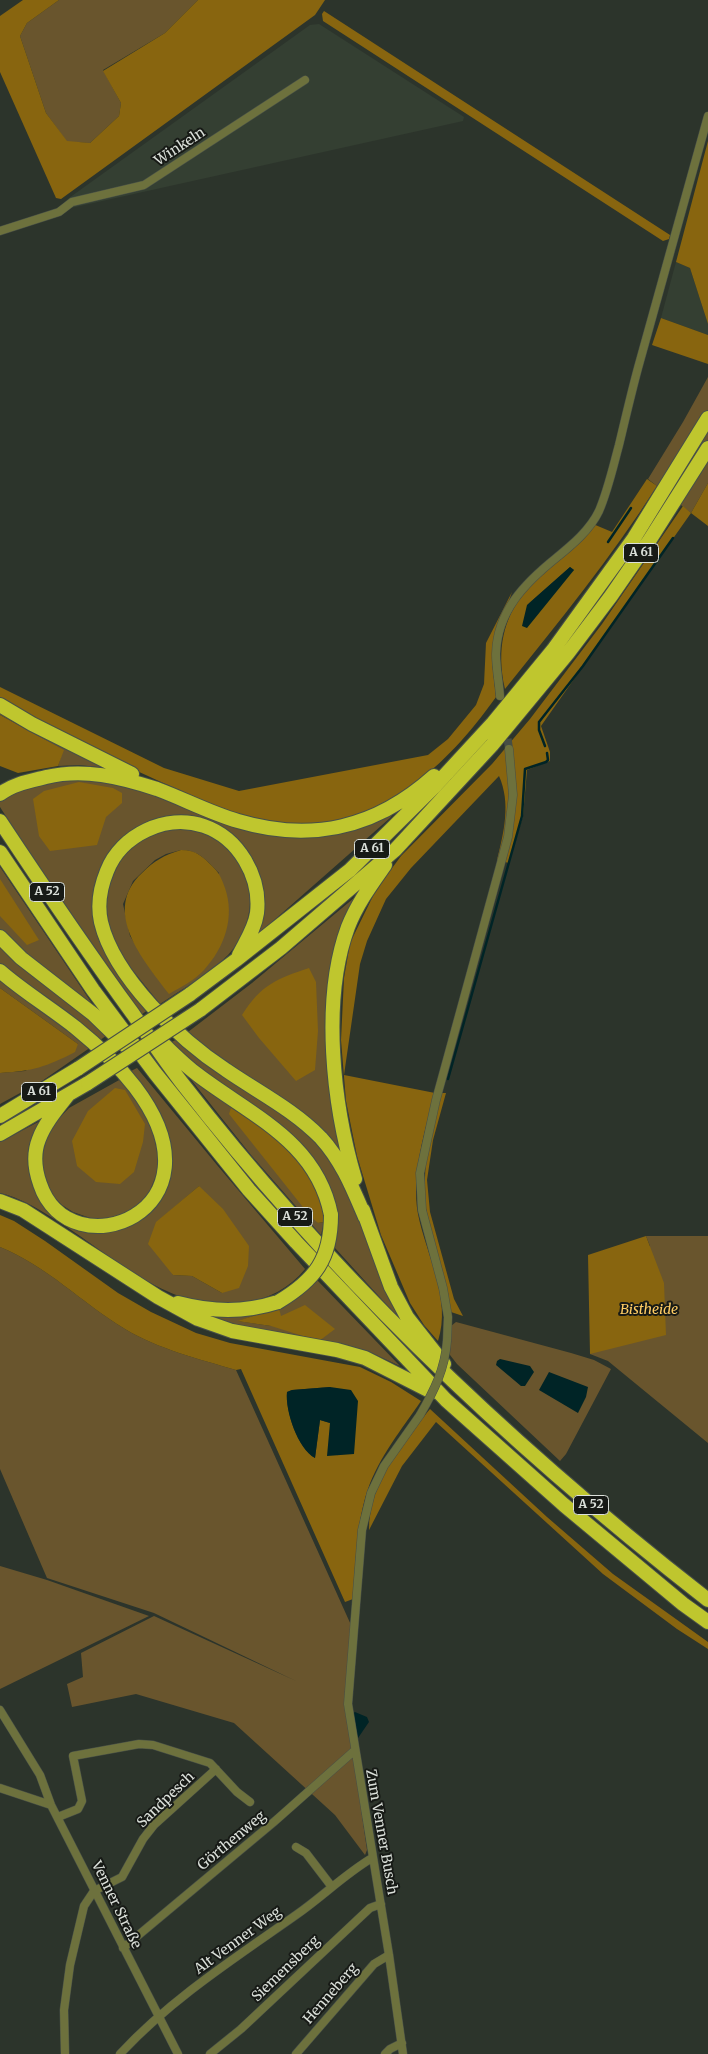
<!DOCTYPE html>
<html>
<head>
<meta charset="utf-8">
<style>
	body { margin:0 }
	canvas { display:block; background:#2c342b }
</style>
</head>
<body>
<canvas width="708" height="2054"></canvas>
<script>
const context = document.querySelector('canvas').getContext('2d');
context.lineJoin = 'round';
function paint(path, color) { context.fillStyle = color; context.fill(path, 'evenodd'); }
function strokePath(path, color, width, dash) { context.strokeStyle = color; context.lineWidth = width; context.lineCap = dash ? 'butt' : 'round'; context.setLineDash(dash || []); context.stroke(path); }
function write(font, color, halo, rows, align = 'center') {
  context.font = font + ' Merriweather,serif'; context.lineWidth = 4; context.setLineDash([]); context.textBaseline = 'middle'; context.strokeStyle = halo; context.fillStyle = color; for (const [text, x, y, turn = 0] of rows) {
    context.save(); context.translate(x, y); context.rotate((+turn || 0) * Math.PI / 180); context.textAlign = isNaN(turn) ? turn : align; if (halo) context.strokeText(text, 0, 0); context.fillText(text, 0, 0); context.restore();
  }
}
const built = new Path2D(`
	M319,24L464,117L463,121L66,209L63,204L69,198L310,25Z
	M676,262L690,268L708,324V335L661,318Z`);
const green = new Path2D(`
	M59,0H198L165,33L103,70L121,103L119,116L90,143L67,142L46,113L20,36L27,23Z
	M708,377V483L691,513L648,479L683,422Z
	M0,707L106,768L79,765L58,766L63,750L0,715Z
	M95,776L298,836L399,807L390,818L247,944L254,872L202,821L134,833L96,905L149,1009L141,1015L49,883L0,807V802C27,780 62,779 95,776Z
	M181,828C194,831 209,833 221,841C258,867 259,923 228,955C208,975 182,989 160,1004L130,967L117,946L109,928L104,905L108,878L129,846L162,830ZM181,850C199,850 207,861 219,873L154,974L130,936L123,904L133,881L155,860L166,854Z
	M0,867L99,1014L14,945L0,929Z
	M360,893L335,957L345,1159L296,1109L203,1046L188,1032L252,983Z
	M0,944L107,1035L99,1041L0,965Z
	M0,976L91,1047L42,1081L0,1104V1073L25,1071L78,1044L0,988Z
	M179,1038L313,1135L342,1175L398,1312L395,1314L335,1248C343,1205 329,1177 302,1145L191,1063L170,1043Z
	M173,1057L271,1129L318,1223L324,1222L321,1235L251,1155Z
	M137,1068L217,1165L305,1269C290,1288 268,1299 244,1303C169,1315 111,1253 51,1217C35,1207 18,1197 0,1193V1142L44,1119L35,1176L76,1223L137,1217L169,1163L129,1072ZM199,1186L222,1293L192,1276L173,1275L156,1223Z
	M121,1079L150,1116L160,1166L148,1195L135,1210L99,1221L73,1212L62,1205L53,1196L44,1180L41,1163L44,1141L49,1129L69,1108Z
	M646,1236H708V1443L608,1361L590,1354L650,1246Z
	M0,1247C47,1266 82,1303 125,1329C158,1349 199,1359 236,1370L351,1625L346,1704L367,1850L365,1855L335,1815L234,1723L136,1694L72,1707L67,1684L83,1677L81,1653L154,1616L296,1681L154,1613L47,1578L0,1469Z
	M317,1280L400,1366L374,1354L350,1347L231,1326L192,1312L279,1308L293,1301ZM279,1308L280,1316L271,1326L238,1321Z
	M456,1322L571,1353L594,1360L611,1369L566,1454L560,1461L457,1364L450,1355L451,1326Z
	M0,1566L47,1580L149,1616L0,1689Z`);
const forest = new Path2D(`
	M23,0H59L27,23L20,36L46,113L67,141L90,143L119,116L121,103L103,71L165,33L198,0H325L315,15L61,199L56,198L0,72V16Z
	M324,11L670,235L669,239L663,241L323,21L322,14Z
	M708,141V324L690,268L676,262Z
	M661,318L708,335V364L652,345Z
	M647,479L657,486C611,558 558,623 505,689C487,606 540,575 593,524L612,532ZM570,567L574,570L527,605Z
	M708,483V526L691,513L541,726L550,752V761L527,770L523,816L509,863L497,860C504,832 511,803 499,776L411,868L386,899L367,941L360,964L344,1075L435,1093C425,1131 411,1174 418,1214C426,1255 452,1298 438,1341L424,1325L410,1303L381,1235L357,1156L346,1101L341,1040L344,978L350,943L373,896L387,875L401,856L492,764L530,719L602,624L683,506L691,513Z
	M512,592L493,646L492,661L496,697C437,780 360,844 252,819C221,812 191,795 161,782C106,757 52,728 0,697V687L164,768L239,791L428,755L448,739L476,705L484,684L486,643Z
	M0,715L64,750L58,766L18,773L0,766Z
	M79,782L113,788L122,793V803L106,817L97,845L50,851L39,836L33,799L44,791Z
	M181,850C197,850 203,857 214,868C220,874 222,880 225,888C235,917 225,947 204,970C195,980 181,987 169,994C143,960 101,911 142,873C154,861 164,855 181,850Z
	M0,879L39,940L27,945L0,916Z
	M309,968L316,982L318,1031L315,1070L296,1081L259,1038L242,1015C261,985 276,979 309,968Z
	M0,988L78,1044L75,1052C46,1067 33,1071 0,1073Z
	M115,1088L125,1090L145,1124L143,1142L134,1172L120,1184L96,1182L77,1166L72,1141L88,1111Z
	M439,1093H446L433,1140L427,1180L430,1212L454,1299L463,1316L451,1312L424,1201L426,1154Z
	M231,1108L272,1135L301,1161L323,1198L325,1216L324,1222L318,1223L310,1216L229,1114Z
	M199,1186L223,1209L249,1246L248,1266L239,1288L222,1293L192,1276L173,1275L148,1244L156,1222Z
	M0,1215L14,1221L45,1241L118,1293L151,1312L196,1333L230,1343L360,1367L391,1382L421,1401C402,1429 379,1457 368,1489C356,1524 356,1563 353,1599L345,1602L241,1369L236,1370C199,1359 158,1349 125,1329C82,1303 47,1266 0,1247ZM330,1387L338,1456L330,1423L320,1420L315,1458C298,1449 285,1410 287,1392L292,1390Z
	M646,1236L664,1283L666,1335L590,1354L588,1255Z
	M305,1305L335,1329L319,1341L271,1326L237,1321L279,1308L281,1316Z
	M430,1409L547,1517L613,1574L708,1642V1649L677,1629L603,1574L436,1422L402,1466L369,1530C369,1483 402,1443 430,1409Z`);
const water = new Path2D(`
	M570,567L574,570L527,628L522,626L527,605Z
	M500,1359L530,1366L534,1372L525,1386H521L496,1365L497,1361Z
	M549,1372L588,1387L586,1397L578,1413L539,1390Z
	M330,1387L351,1390L358,1401L354,1454L327,1456L330,1423L320,1420L315,1458C298,1449 285,1411 287,1392L292,1390Z
	M355,1712L367,1717L369,1722L356,1741L352,1714Z`);
const stream = new Path2D(`
	M608,542L631,508
	M545,746L539,730V722L583,666L673,538
	M448,1079L522,816L525,769L546,762L548,760L547,753`);
const streetTunnel = new Path2D(`
	M506,727L509,749`);
const street = new Path2D(`
	M0,231L59,212L72,202L144,185L305,80
	M500,696C499,682 496,668 496,654C497,611 525,583 556,558C572,545 590,530 599,511C608,490 613,467 619,445C625,420 631,394 638,368C661,284 685,200 708,116
	M447,1341L448,1317L443,1288L422,1210L420,1173L436,1100L508,837L513,795L509,749
	M0,1710L40,1775L51,1805L178,2054
	M0,1788L51,1805
	M58,1817L78,1809L82,1801L73,1756L139,1744L153,1745L210,1763L237,1792L250,1802
	M296,1847L306,1853L332,1887
	M123,1948L275,1821L354,1751
	M65,2054L64,2010L70,1965L84,1906L94,1891L122,1877L143,1839L154,1825L216,1769
	M120,2054C171,1999 235,1958 296,1915C322,1897 345,1874 372,1858
	M210,2054L241,2029L370,1908L381,1904
	M296,2054L374,1964L389,1955
	M385,2054L390,2049L402,2043
	M403,2054L389,1955L348,1704L362,1530L371,1493L384,1466L420,1415`);
const highway = new Path2D(`
	M0,705L32,724L132,774
	M0,794C13,784 30,781 46,777C84,768 120,777 157,789C184,799 210,813 238,821C312,843 376,828 434,776
	M0,821C43,886 87,951 133,1014C149,1037 165,1061 182,1083C334,1279 513,1448 708,1600
	M0,852L93,990L155,1073L249,1190L296,1242L446,1400L564,1505L683,1604L708,1622
	M0,937L21,958L93,1014L127,1047
	M239,955C246,941 255,928 257,913C261,877 239,838 204,826C166,813 121,835 107,871C100,888 97,904 101,922C114,977 180,1040 226,1070C258,1092 294,1110 321,1138C342,1161 353,1189 365,1217
	M0,971C24,992 51,1008 76,1028C97,1045 118,1065 135,1087C231,1213 69,1272 40,1184C35,1170 33,1154 39,1139C45,1123 57,1109 68,1095
	M189,995L236,960L350,870L434,787L493,723L553,650L634,538L708,418
	M200,1010L281,948L395,850L492,745L568,653L611,596L649,541L708,448
	M158,1039C171,1051 183,1064 198,1075C252,1116 317,1142 331,1215
	M0,1116L79,1068
	M0,1134L88,1083
	M355,1179C333,1105 321,1000 348,927C357,904 371,885 385,865
	M0,1201L23,1210L158,1297L198,1319L232,1331L337,1350L365,1358L432,1392
	M363,1210L391,1287L407,1317L444,1364
	M178,1303C213,1312 243,1313 278,1302`);
const streetBridge = new Path2D(`
	M420,1415C434,1391 445,1369 447,1341`);
const highwayBridge = new Path2D(`
	M79,1068L189,995
	M88,1083L200,1010
	M278,1302C315,1280 331,1259 331,1215`);
const shields = [
	[641,553,35],
	[372,849,35],
	[47,892,35],
	[39,1092,35],
	[295,1217,35],
	[591,1505,35]
];
const shieldNames = [
	["A 61",641,553],
	["A 61",372,849],
	["A 52",47,892],
	["A 61",39,1092],
	["A 52",295,1217],
	["A 52",591,1505]
];
const streetNames = [
	["Winkeln",180,147,-33],
	["Sandpesch",166,1800,-44],
	["Zum Venner Busch",381,1832,80],
	["Görthenweg",232,1841,-40],
	["Venner Straße",116,1905,64],
	["Alt Venner Weg",238,1941,-36],
	["Siemensberg",286,1969,-44],
	["Henneberg",331,1994,-49]
];
const parkNames = [
	["Bistheide",649,1310]
];
paint(built, '#343f32');
paint(green, '#69552d');
paint(forest, '#88650f');
paint(water, '#002426');
strokePath(stream, '#002426', 2.5);
strokePath(streetTunnel, '#464e45', 8, [8, 4]);
strokePath(street, '#485047', 9);
strokePath(highway, '#485047', 16);
strokePath(street, '#6d713d', 8);
strokePath(highway, '#bfc62e', 14);
strokePath(streetBridge, '#485047', 9, []);
strokePath(highwayBridge, '#485047', 16, []);
strokePath(streetBridge, '#6d713d', 8);
strokePath(highwayBridge, '#bfc62e', 14);
for (const [x, y, w] of shields) { const box = new Path2D(); box.roundRect(x - w / 2, y - 9.5, w, 19, 4); context.fillStyle = '#171a16'; context.fill(box); strokePath(box, '#dbe0da', 1); }
write('bold 12px', '#dbe0da', null, shieldNames);
write('14px', '#dbe0da', '#171a16', streetNames);
write('italic 14px', '#ffcd65', '#171a16', parkNames);
</script>
</body>
</html>
